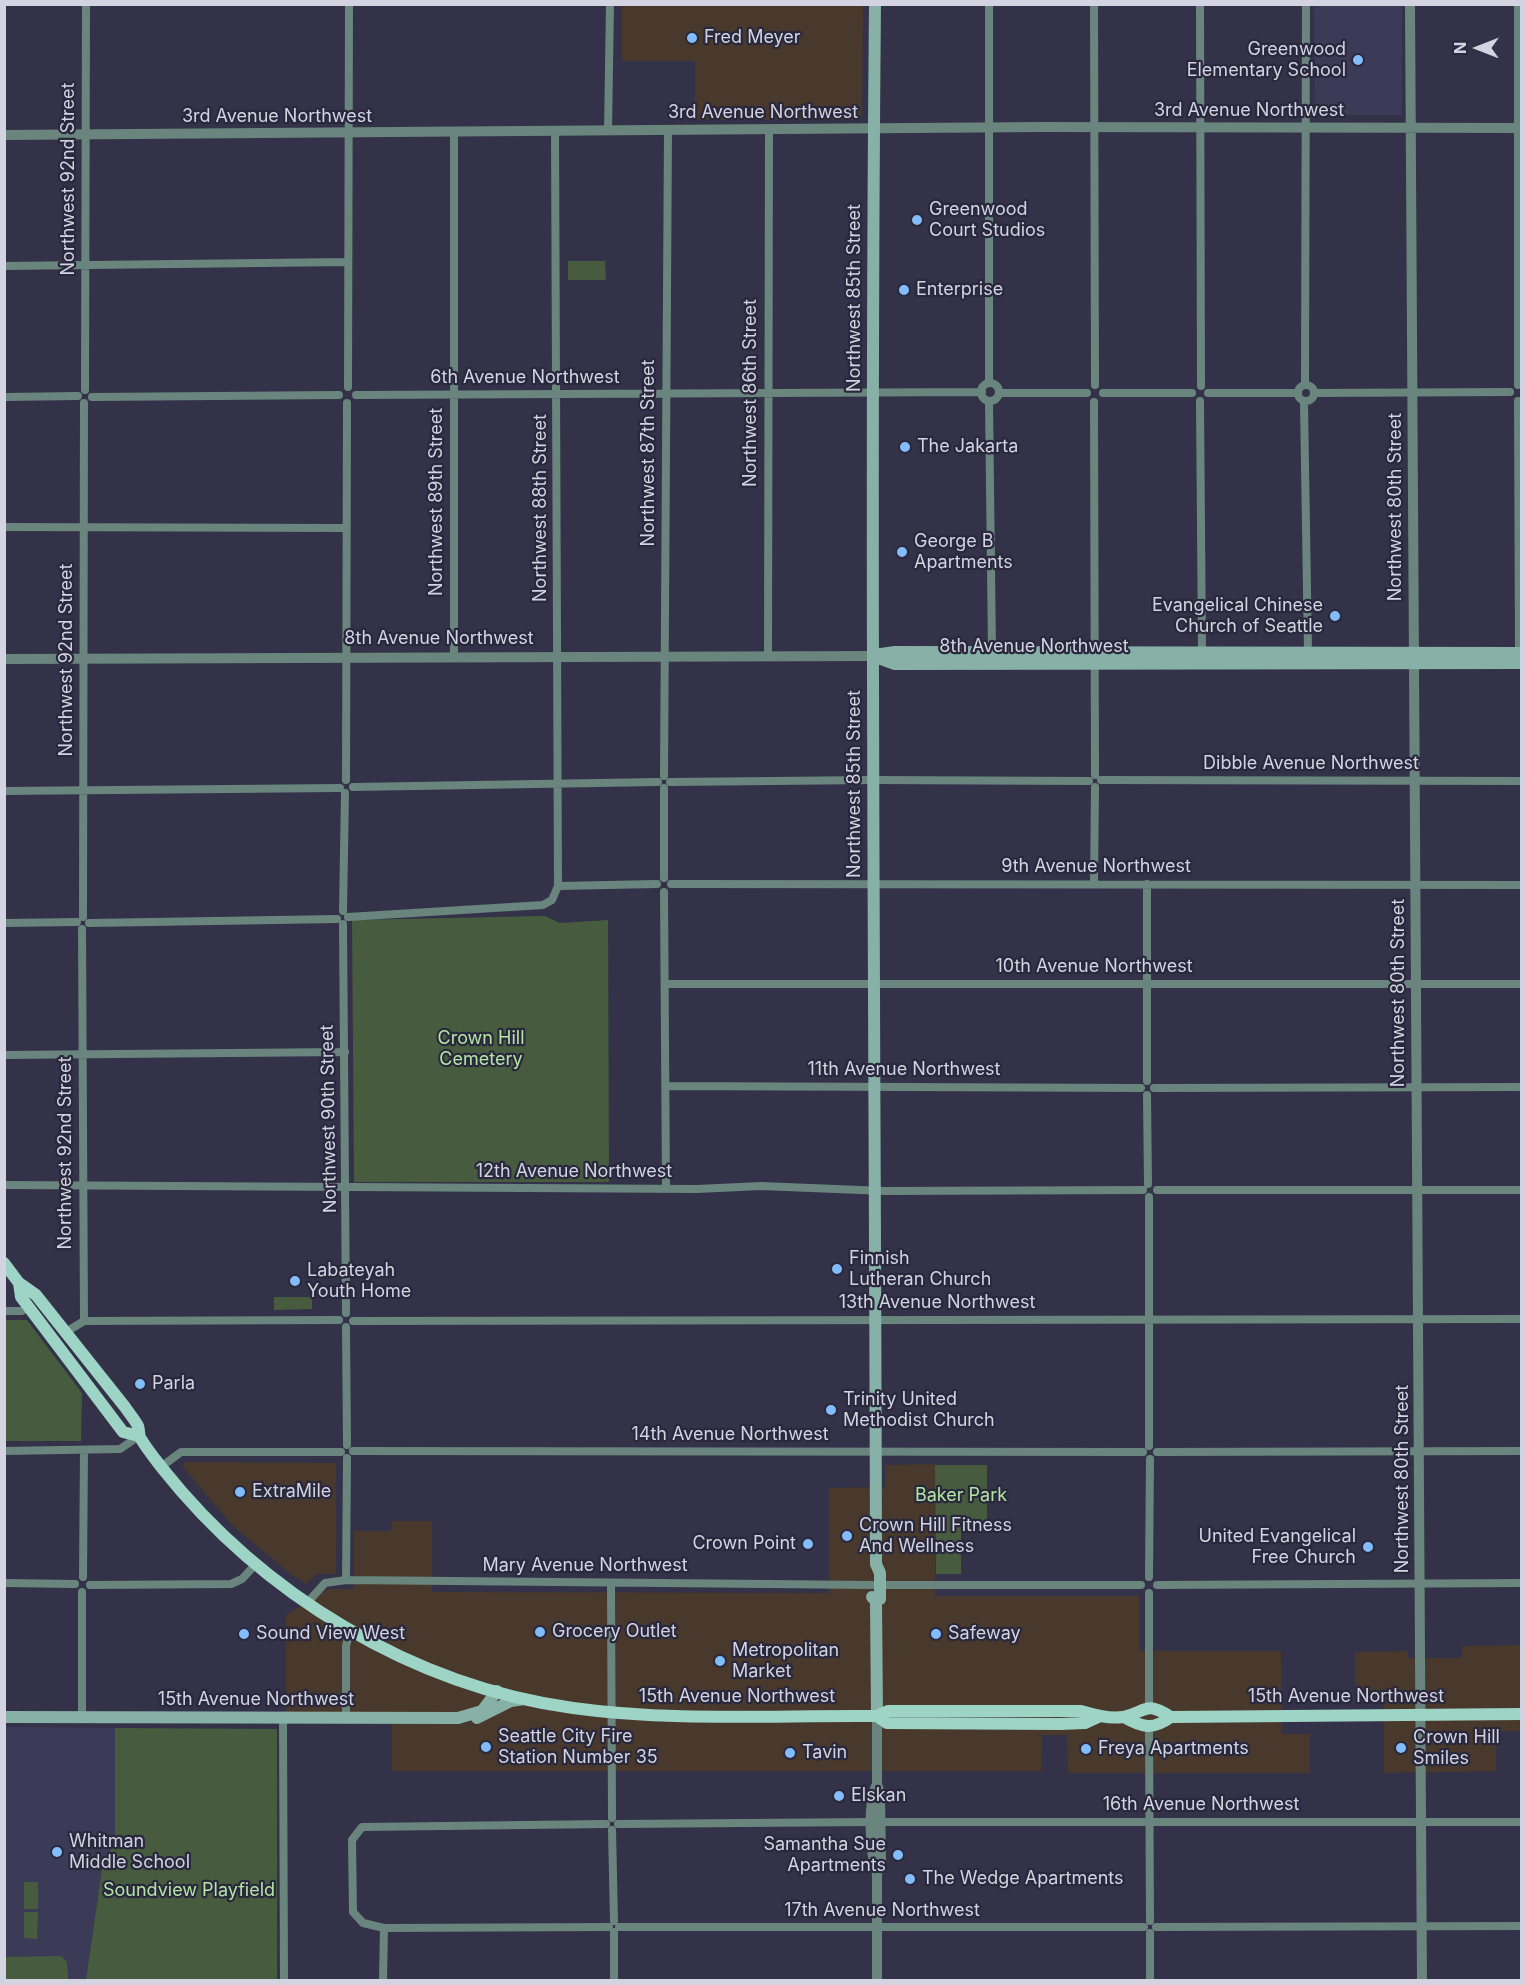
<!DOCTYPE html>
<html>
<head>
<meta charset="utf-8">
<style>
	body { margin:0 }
	#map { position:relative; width:1526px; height:1985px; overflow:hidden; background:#333248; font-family:Inter,sans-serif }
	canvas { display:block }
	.frame { position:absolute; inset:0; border:6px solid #d3d3e1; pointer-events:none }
	.north { position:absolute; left:1448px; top:18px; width:60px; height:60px; -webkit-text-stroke:4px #29283d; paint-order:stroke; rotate:270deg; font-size:16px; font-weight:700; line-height:24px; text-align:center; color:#d3d3e1 }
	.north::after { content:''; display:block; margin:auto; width:21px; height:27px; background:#d3d3e1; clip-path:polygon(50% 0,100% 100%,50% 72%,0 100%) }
</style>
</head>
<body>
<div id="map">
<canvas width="1526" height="1985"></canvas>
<div class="frame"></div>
<div class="north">N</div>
</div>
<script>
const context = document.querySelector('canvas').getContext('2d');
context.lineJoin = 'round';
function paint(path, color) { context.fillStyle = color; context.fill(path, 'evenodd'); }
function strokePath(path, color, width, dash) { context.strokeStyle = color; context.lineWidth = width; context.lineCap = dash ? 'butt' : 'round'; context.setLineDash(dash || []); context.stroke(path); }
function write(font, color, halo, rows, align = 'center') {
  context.font = font + ' Inter,sans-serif'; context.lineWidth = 4.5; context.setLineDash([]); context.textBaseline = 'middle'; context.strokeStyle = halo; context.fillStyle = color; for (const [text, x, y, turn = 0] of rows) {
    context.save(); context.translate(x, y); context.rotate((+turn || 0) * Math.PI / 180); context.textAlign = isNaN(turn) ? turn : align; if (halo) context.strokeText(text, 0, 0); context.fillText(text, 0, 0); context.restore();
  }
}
const commercial = new Path2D(`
	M622,5H863L862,115L856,120H695V61H622Z
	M185,1462L336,1463V1574H317L306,1584L288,1572L232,1525L182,1466Z
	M935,1464V1596H1139V1651H1281L1282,1734H1310V1773H1068L1067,1735H1042L1041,1771H392V1718H286V1615L328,1589H354V1531H391L392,1521H432V1592L829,1593V1488L885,1487V1465Z
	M1521,1645V1731H1496V1771L1384,1773V1702H1355V1652L1408,1651V1658H1461L1462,1646Z`);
const built = new Path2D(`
	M1314,5H1402V115H1315Z
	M5,1727L115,1728V1842L103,1862L86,1980H5Z`);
const green = new Path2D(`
	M568,261H605L606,280H568Z
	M545,916L560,923L608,920L609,1182H354L352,920Z
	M274,1297H312V1309L274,1310Z
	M5,1320H27L82,1393L81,1441H5Z
	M935,1465H987V1526H961V1574H936Z
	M115,1728L277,1729V1980H86L103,1862L115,1842Z
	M24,1882H38V1909H24Z
	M24,1912H38L37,1939L24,1938Z
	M61,1956L67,1962L68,1980H5V1957Z`);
const minor = new Path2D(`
	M989,4V383
	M1094,4L1095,385
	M1200,4L1201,386
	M1518,4V385
	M555,130L558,886
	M608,131L610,4
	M4,266L347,262
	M981 392a9 9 0 1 1 18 0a9 9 0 1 1-18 0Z
	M1298 393a8 8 0 1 1 16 0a8 8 0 1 1-16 0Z
	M1305,385L1306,4
	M348,387L349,4
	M85,390L86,4
	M999,393H1087
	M1103,393H1192
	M1208,393H1297
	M1314,393L1510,392
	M356,395L982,392
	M4,397L78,396
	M92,397L339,395
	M989,401L992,652
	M1200,401L1202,652
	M1518,401L1519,653
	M1094,402L1095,775
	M1304,402L1308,652
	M4,527L346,528
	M768,656L769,130
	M454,657V131
	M664,776L668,130
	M346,780L347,403
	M1101,780L1522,781
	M670,782L873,780L1089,781
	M353,787L658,782
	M664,788V878
	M4,791L340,788
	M1094,883L1095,787
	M671,884L1522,885
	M1147,884V1081
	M664,892L666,1188
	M343,911L345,793
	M83,917L84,403
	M348,917L543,905L552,900L558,886L657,884
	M4,923L77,922
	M89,923L337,919
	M343,924L346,1313
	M82,929L84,1321
	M666,984H1522
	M4,1055L345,1052
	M667,1086L1141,1088
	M1154,1088L1522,1087
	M1147,1095L1148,1184
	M4,1185L697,1189L761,1186L885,1191L1143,1190
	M1157,1190H1522
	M1149,1197V1446
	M4,1311H22L28,1308
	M84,1321L339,1320
	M353,1321L1522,1319
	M346,1327L347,1445
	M66,1332L84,1321
	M4,1451L120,1449L139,1436
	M353,1451L1143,1452
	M1157,1452L1522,1451
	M161,1467L181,1452H341
	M83,1577L84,1450
	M1149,1577L1150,1459
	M346,1580L347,1458
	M4,1583L75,1584
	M611,1583L612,1818
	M90,1585L231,1584L242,1579L256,1564
	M880,1585H1141
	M1157,1585L1522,1583
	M1149,1593V1709
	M307,1603L325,1583L346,1580L872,1585
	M82,1717V1592
	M283,1718L284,1980
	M346,1718V1646L350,1630
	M1149,1725L1150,1921
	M881,1822H1522
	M606,1824L362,1827L352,1840L353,1912L363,1923L384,1928L609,1927
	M618,1824L872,1822
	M612,1830L614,1921
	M619,1927H1144
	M1156,1927L1522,1926
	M614,1932V1980
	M1150,1933V1980
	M383,1980L384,1928`);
const tertiary = new Path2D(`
	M1410,4L1422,1980
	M4,135L1042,127L1522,128
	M4,659L873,656
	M877,1784C867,1803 870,1853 877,1873
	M877,1980V1874L881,1861L880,1793L877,1784V1716`);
const secondary = new Path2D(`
	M875,4C870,524 875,1044 876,1564L880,1573V1599L876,1601
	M874,655L895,652L1522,653
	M873,656L895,664L1522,663
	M872,1597L876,1601L877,1716
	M4,1717L458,1718L482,1711L497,1691
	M477,1718L511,1701L524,1699`);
const primary = new Path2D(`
	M4,1263L19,1283L36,1295L125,1407C129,1413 135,1420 138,1426C140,1431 138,1435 141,1439C147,1449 155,1459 162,1468C262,1594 412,1686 573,1708C673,1722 776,1715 877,1716L888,1711H1081C1095,1715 1109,1719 1123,1717C1147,1712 1144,1700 1171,1717L1522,1714
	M19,1283L21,1297L123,1432L139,1436
	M877,1716L887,1723L1060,1724L1085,1723L1098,1717
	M1124,1717C1143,1728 1153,1730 1171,1717`);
const markers = [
	[692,38,6,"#82bcfa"],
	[1358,60,6,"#82bcfa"],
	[917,220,6,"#82bcfa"],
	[904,290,6,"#82bcfa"],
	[905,447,6,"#82bcfa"],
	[902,552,6,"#82bcfa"],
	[1335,616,6,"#82bcfa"],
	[837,1269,6,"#82bcfa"],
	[295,1281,6,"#82bcfa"],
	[140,1384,6,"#82bcfa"],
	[831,1410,6,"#82bcfa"],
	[240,1492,6,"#82bcfa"],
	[847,1536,6,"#82bcfa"],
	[808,1544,6,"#82bcfa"],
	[1368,1547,6,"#82bcfa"],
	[540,1632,6,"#82bcfa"],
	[244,1634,6,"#82bcfa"],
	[936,1634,6,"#82bcfa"],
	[720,1661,6,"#82bcfa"],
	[486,1747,6,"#82bcfa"],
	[1401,1748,6,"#82bcfa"],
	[1086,1749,6,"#82bcfa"],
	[790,1753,6,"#82bcfa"],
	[839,1796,6,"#82bcfa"],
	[57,1852,6,"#82bcfa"],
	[898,1855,6,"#82bcfa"],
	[910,1879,6,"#82bcfa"]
];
const poiNames = [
	["Fred Meyer",704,38],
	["Greenwood",1346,50,"right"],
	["Elementary School",1346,71,"right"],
	["Greenwood",929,210],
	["Court Studios",929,231],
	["Enterprise",916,290],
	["The Jakarta",917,447],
	["George B",914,542],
	["Apartments",914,563],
	["Evangelical Chinese",1323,606,"right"],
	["Church of Seattle",1323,627,"right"],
	["Finnish",849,1259],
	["Lutheran Church",849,1280],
	["Labateyah",307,1271],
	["Youth Home",307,1292],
	["Parla",152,1384],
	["Trinity United",843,1400],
	["Methodist Church",843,1421],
	["ExtraMile",252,1492],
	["Crown Hill Fitness",859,1526],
	["And Wellness",859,1547],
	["United Evangelical",1356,1537,"right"],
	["Free Church",1356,1558,"right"],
	["Crown Point",796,1544,"right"],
	["Grocery Outlet",552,1632],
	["Sound View West",256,1634],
	["Safeway",948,1634],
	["Metropolitan",732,1651],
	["Market",732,1672],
	["Seattle City Fire",498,1737],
	["Station Number 35",498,1758],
	["Crown Hill",1413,1738],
	["Smiles",1413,1759],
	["Freya Apartments",1098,1749],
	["Tavin",802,1753],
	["Elskan",851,1796],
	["Whitman",69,1842],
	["Middle School",69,1863],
	["Samantha Sue",886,1845,"right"],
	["Apartments",886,1866,"right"],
	["The Wedge Apartments",922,1879]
];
const streetNames = [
	["3rd Avenue Northwest",1249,111],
	["3rd Avenue Northwest",763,113],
	["3rd Avenue Northwest",277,117],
	["Northwest 92nd Street",69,179,-90],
	["Northwest 85th Street",855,298,-90],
	["6th Avenue Northwest",525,378],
	["Northwest 86th Street",751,393,-90],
	["Northwest 87th Street",649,453,-90],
	["Northwest 89th Street",437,502,-90],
	["Northwest 80th Street",1396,507,-90],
	["Northwest 88th Street",541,508,-90],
	["8th Avenue Northwest",439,639],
	["8th Avenue Northwest",1034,647],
	["Northwest 92nd Street",67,660,-90],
	["Dibble Avenue Northwest",1311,764],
	["Northwest 85th Street",855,784,-90],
	["9th Avenue Northwest",1096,867],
	["10th Avenue Northwest",1094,967],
	["Northwest 80th Street",1399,993,-90],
	["11th Avenue Northwest",904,1070],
	["Northwest 90th Street",329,1119,-91],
	["Northwest 92nd Street",66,1153,-90],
	["12th Avenue Northwest",574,1172],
	["13th Avenue Northwest",937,1303],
	["14th Avenue Northwest",730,1435],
	["Northwest 80th Street",1403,1479,-90],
	["Mary Avenue Northwest",585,1566],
	["15th Avenue Northwest",737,1697],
	["15th Avenue Northwest",1346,1697],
	["15th Avenue Northwest",256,1700],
	["16th Avenue Northwest",1201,1805],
	["17th Avenue Northwest",882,1911]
];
const parkNames = [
	["Crown Hill",481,1039],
	["Cemetery",481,1060],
	["Baker Park",961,1496],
	["Soundview Playfield",189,1891]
];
paint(commercial, '#48392c');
paint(built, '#3c3b57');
paint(green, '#475c3f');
strokePath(minor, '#6a857d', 8);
strokePath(tertiary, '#6a857d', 10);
strokePath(secondary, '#87b1a6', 12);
strokePath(primary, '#9dd4c5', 12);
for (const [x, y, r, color] of markers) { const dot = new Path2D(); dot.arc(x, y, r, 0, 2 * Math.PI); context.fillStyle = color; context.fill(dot); strokePath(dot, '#29283d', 2); }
write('18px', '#d3d3e1', '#29283d', poiNames, 'left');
write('18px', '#d3d3e1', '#29283d', streetNames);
write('18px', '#b4e5a3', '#29283d', parkNames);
</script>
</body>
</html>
